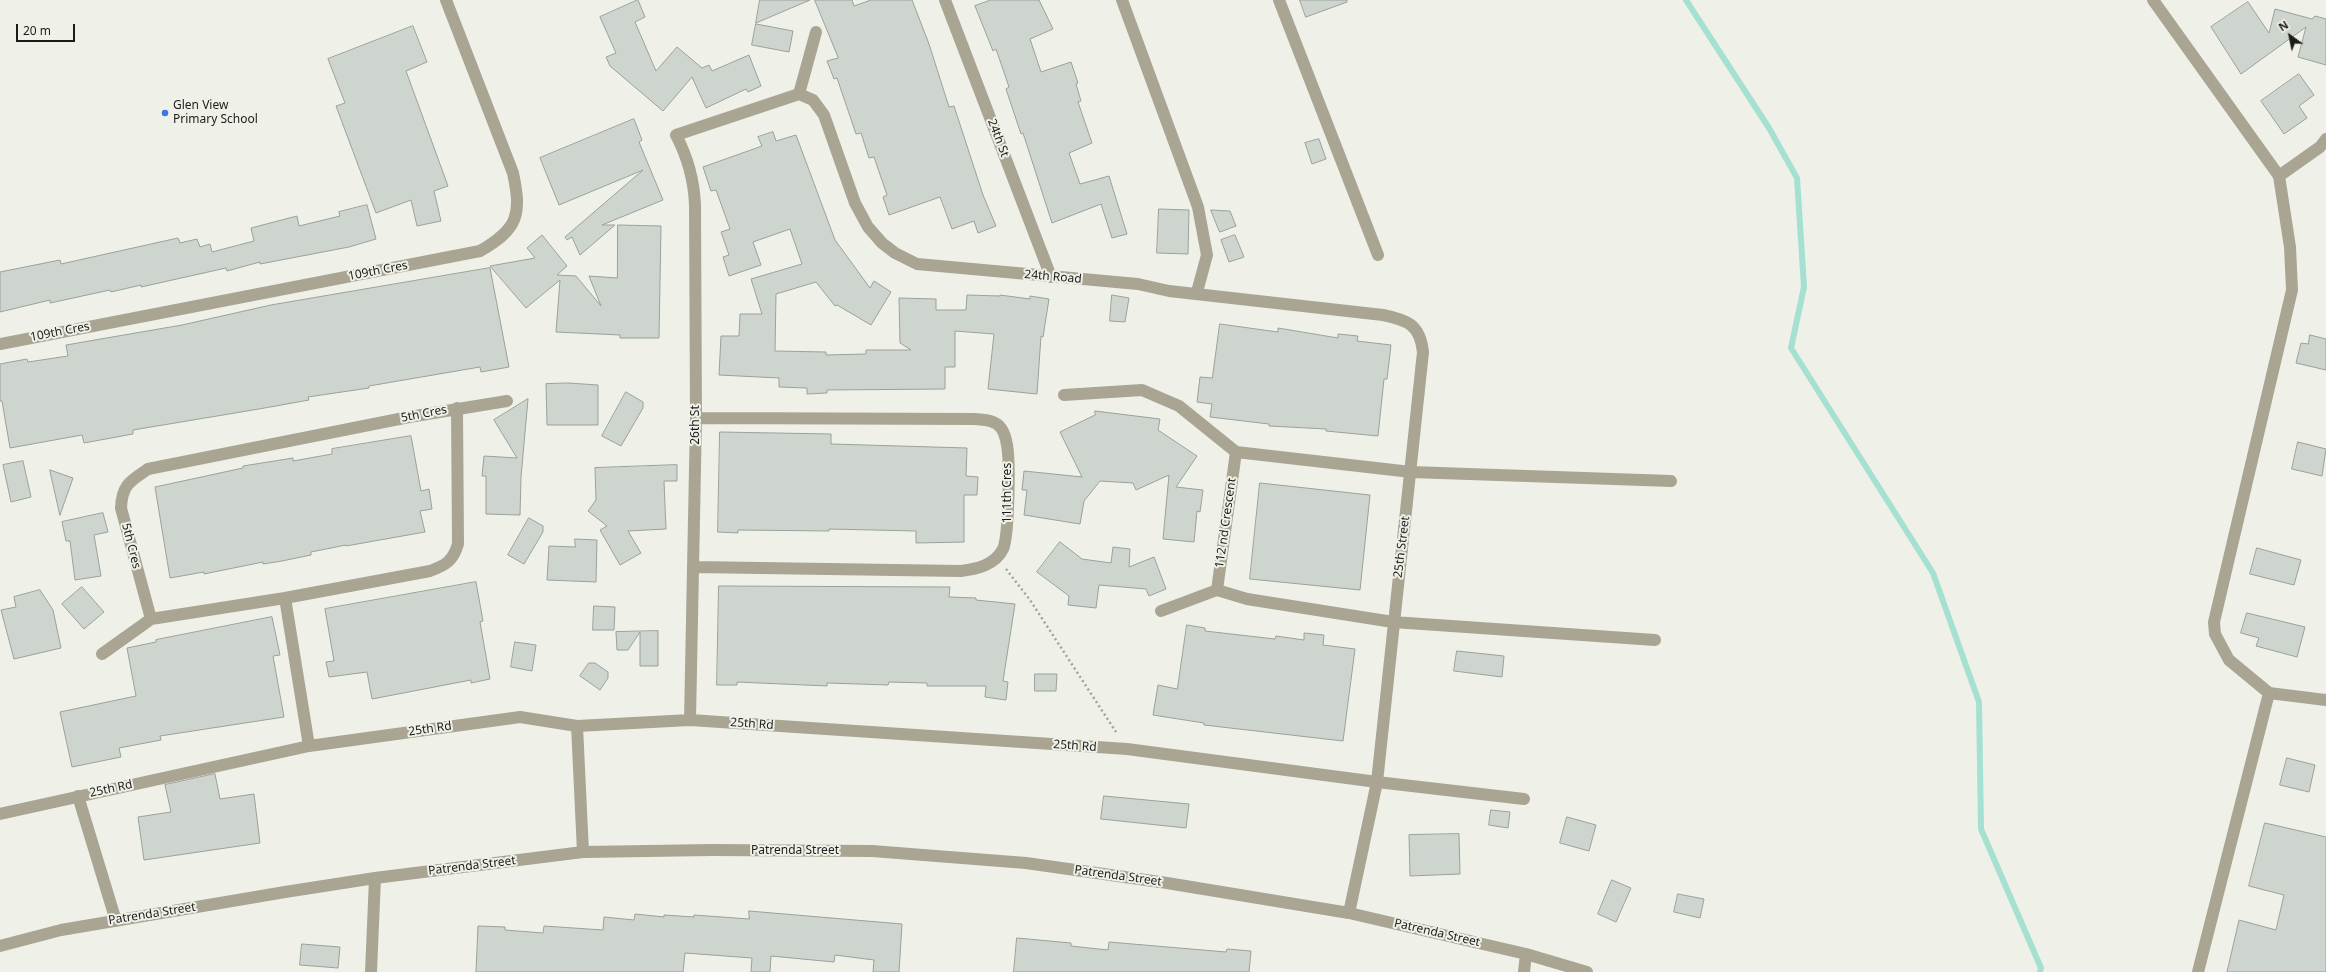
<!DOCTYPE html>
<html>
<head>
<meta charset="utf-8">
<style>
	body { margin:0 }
	#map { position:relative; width:2326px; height:972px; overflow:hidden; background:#eff1e9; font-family:"Noto Sans",sans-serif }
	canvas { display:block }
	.north { position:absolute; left:2270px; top:16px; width:40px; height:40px; -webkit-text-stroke:3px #eff1e9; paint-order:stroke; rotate:327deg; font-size:11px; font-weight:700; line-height:16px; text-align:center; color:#1b1c19 }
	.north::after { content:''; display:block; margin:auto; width:14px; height:18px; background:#1b1c19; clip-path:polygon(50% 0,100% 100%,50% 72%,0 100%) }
	.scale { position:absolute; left:16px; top:24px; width:59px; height:18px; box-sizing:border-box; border:2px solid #1b1c19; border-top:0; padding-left:5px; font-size:12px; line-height:14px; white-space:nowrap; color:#1b1c19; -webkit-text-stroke:3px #eff1e9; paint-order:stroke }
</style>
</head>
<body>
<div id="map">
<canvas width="2326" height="972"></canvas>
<div class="north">N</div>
<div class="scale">20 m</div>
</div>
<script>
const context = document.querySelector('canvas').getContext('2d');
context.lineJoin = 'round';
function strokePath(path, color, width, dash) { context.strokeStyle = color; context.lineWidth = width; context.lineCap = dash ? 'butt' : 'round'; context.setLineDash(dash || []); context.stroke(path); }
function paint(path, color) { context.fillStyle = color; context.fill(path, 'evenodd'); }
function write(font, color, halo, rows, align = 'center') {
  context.font = font + ' "Noto Sans",sans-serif'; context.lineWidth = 4; context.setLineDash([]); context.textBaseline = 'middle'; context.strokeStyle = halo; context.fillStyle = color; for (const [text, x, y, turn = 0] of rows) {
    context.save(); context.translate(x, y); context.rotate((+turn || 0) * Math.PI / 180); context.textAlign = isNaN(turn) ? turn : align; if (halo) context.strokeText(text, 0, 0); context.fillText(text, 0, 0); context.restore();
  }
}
const stream = new Path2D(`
	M1686,0L1769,128L1797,178L1804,287L1791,348L1933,573L1979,702L1981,829L2041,968L2040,972`);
const building = new Path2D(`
	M638,0L645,17L635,22L656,71L677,47L702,68L709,65L712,71L749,55L761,86L748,92L746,89L706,108L692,77L663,111L610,66L606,57L616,53L600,17Z
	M760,0H810L756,23Z
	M815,0H852L854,6L871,0H912L929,44L949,107L954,106L983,195L996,226L978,233L974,221L952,229L940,197L889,215L883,197L887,195L874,157L869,158L861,133L856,134L837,78L834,79L827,61L838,58Z
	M991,0H1039L1053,29L1030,39L1041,72L1071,62L1078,83L1076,84L1081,101L1078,102L1092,143L1069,153L1080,184L1109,176L1127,234L1112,238L1101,204L1052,223L1023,133L1021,134L1006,89L1009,87L996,49L993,51L975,6Z
	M1300,0H1347V2L1306,17Z
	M2248,2L2269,33L2275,9L2312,19L2315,16L2326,19V65L2298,57L2306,27L2241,74L2211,27Z
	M756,24L793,31L789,52L752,45Z
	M413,26L427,62L406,71L448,186L434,191L441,221L417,226L411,200L376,213L336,106L345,103L328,59Z
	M2299,74L2314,95L2299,106L2307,118L2284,134L2261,101Z
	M634,119L642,140L639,142L663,200L602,225H615L580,255L572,237L567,240L565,237L643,170L559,205L540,158Z
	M773,132L776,141L796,135L835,240L870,288L874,281L891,292L871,325L837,305L835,306L816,282L776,294L775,351L826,352V355L866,354V350H911L900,343L899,298L936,299V310H966L967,295L1000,296V295L1030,299V296L1049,299L1043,337L1041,336L1037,394L988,389L994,334L955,331V367H945V389L827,390V393L807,394V388L779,387V378L719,375L721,336H739L740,314H762L751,279L802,264L790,229L753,242L761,265L729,276L723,257L729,255L721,232L730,229L716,190L711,191L703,167L762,146L758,137Z
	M1319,139L1326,159L1312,164L1305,143Z
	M367,205L376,239L349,247L260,264V262L227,271L226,268L141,287V285L111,292L110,290L50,303V300L0,312V272L60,260L61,264L178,238L180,243L197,239L200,247L210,244L212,252L254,241L251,228L297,216L299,226L340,216L339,212Z
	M1159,209L1189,210L1188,254L1157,253Z
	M1211,210L1230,211L1236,226L1220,232Z
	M618,225L661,226L659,338H620V335L556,332L560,280L526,308L490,266L535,258L527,248L542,235L567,266L557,275L576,276L601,306L589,276L617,278Z
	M1235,235L1244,257L1229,262L1221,240Z
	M490,268L509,367L481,372L480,367L369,386V388L308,397L309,400L259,409L133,430V434L84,443L82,435L10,448L2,401H0V364L27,359L28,362L68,356L66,345L182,325L271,305Z
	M1112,295L1129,298L1125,322L1110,321Z
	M1220,324L1278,332V328L1338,338V334L1358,336L1357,341L1391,345L1387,379H1384L1378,436L1326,431V429L1269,426V424L1210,417L1212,404L1197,402L1200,377L1212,378Z
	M2310,335L2326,339V370L2296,363L2301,343L2308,344Z
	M568,383L598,385V425H547L546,384Z
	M626,392L643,402V408L621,446L602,436Z
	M528,399L521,477L520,515L486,514V476H482L484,456L517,458L494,420Z
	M1095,411L1160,419L1158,430L1197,456L1176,487L1203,490L1200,512L1197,511L1194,542L1163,539L1169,475L1136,490L1133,483L1100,481L1084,501L1080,524L1024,515L1027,490H1022L1024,471L1082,477L1060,432L1095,415Z
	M720,432L831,434V444L967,448L966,476L978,477L977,495H964V542L916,543V531L829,529V531L738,530V533L718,532Z
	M411,436L421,491L429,489L432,509L420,511L425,532L346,546V545L311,552V555L282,561L263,564V562L204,574V572L170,578L155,487L243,468V466L293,458V461L332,454V449Z
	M2298,442L2326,449L2322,476L2292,469Z
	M23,461L31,497L11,502L3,465Z
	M677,465V481H664L666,529L628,531L641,553L620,565L600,530L607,526L588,511L596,500L595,468Z
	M50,470L73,478L60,515Z
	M1260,483L1370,495L1360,590L1250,579Z
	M103,513L108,532L94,535L101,576L75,580L70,541H66L62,522Z
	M529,518L543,526V532L524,564L508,555Z
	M575,539L597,540L596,582L547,580L549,546L575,547Z
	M1060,542L1082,559L1111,563L1113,547L1130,549L1129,567L1154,557L1166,589L1149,596L1146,589L1099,585L1096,608L1068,605L1069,596L1037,572Z
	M2257,548L2301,560L2294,585L2250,574Z
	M476,582L483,621L480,622L490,679L471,683V680L372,699L367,672L329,677L326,662L334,661L325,609Z
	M719,586L950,587L949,597L976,598V600L1015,604L1003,681L1008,682L1006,700L985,697L986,686H927V683L889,682L888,685L827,683V686L737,682V685H717Z
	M82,587L104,612L84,629L62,604Z
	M40,590L53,610L61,648L14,659L1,610L16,607L14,597Z
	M594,606L615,607L614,630H593Z
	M2247,613L2305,627L2297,657L2256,646L2259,638L2241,633Z
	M272,617L280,655L273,656L284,717L160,736L161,740L119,748L121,757L72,767L60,712L136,696L127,648L156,642V640Z
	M1187,625L1205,628V631L1275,639L1276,636L1304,640V633L1324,635L1323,645L1355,649L1343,741L1204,725V723L1153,715L1158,685L1177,689Z
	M658,631V666H640V632L628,650H617L616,632Z
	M515,642L536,645L532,671L511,667Z
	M1457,651L1504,656L1502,677L1454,671Z
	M589,663H595L608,672V678L600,690L580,676Z
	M1035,674H1057L1056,691H1035Z
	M2287,758L2315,765L2309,792L2280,785Z
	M215,774L220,799L254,794L260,843L144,860L138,817L171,812L165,785Z
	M1104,796L1189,804L1186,828L1101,819Z
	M1491,810L1510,812L1508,828L1489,825Z
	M1567,817L1596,825L1589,851L1560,843Z
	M2265,823L2326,837V972H2227L2239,920L2276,930L2284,895L2249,886Z
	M1459,834L1460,874L1410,876L1409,835Z
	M1612,880L1631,888L1616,922L1598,914Z
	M1678,894L1704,899L1700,918L1674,912Z
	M749,911L902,924L899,972H873L874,960L835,955L834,962L771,956L770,972H751L752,958L685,953L683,972H476L478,926L505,927V930L543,933L544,926L603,930L604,917L634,920L635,914L664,917V915L694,917V915L749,919Z
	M1017,938L1071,943V946L1108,950L1109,942L1226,952L1227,949L1251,951L1249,972H1014Z
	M302,944L340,947L338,968L300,965Z`);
const path = new Path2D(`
	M1006,569L1030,600L1116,732`);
const minor = new Path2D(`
	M945,0L1051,277
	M1122,0L1198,207L1207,255L1197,292
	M1279,0L1378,255
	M2153,0L2279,176L2290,247L2292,290L2214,622L2215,634L2229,660L2269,693L2326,700
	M799,94L816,32
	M2279,176L2320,147L2326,139
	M0,344L480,251C518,229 522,215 513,173L446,0
	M1064,395L1142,390L1179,406L1236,452
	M694,567L961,571C977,569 995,565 1003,549C1009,536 1010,460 1007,445C1006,439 1004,432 1001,428C995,420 984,420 975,419L696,418
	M285,598L309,746
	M1161,611L1217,590
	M151,619L121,508C122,485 130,481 148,469L409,417L507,401
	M1655,640L1393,622L1247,599L1217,590L1236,452L1411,472L1671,481
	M102,654L151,619L285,598L430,571C446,565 453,561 458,544L457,408
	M690,720L696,418L695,205C694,179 688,158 676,135L799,94L813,100L824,115L855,203L868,227L882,243L895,253L917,264L1138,284L1169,291L1383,315C1408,320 1420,325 1423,352L1377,782L1524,799
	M577,726L583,852
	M78,796L116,921
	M0,814L309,746L520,717L577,726L690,720L1127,749L1377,782L1349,913
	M0,946L61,930L285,892L375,878L583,852L712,850L872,851L1026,863L1167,883L1349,913L1526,954L1587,972
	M371,972L375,878
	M1524,972L1526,954
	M2198,972L2269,693`);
const markers = [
	[165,113,4,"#3d75e5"]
];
const poiNames = [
	["Glen View",173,106],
	["Primary School",173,120]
];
const streetNames = [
	["24th St",998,138,69],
	["109th Cres",378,271,-11],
	["24th Road",1053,277,5],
	["109th Cres",60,332,-11],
	["5th Cres",424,414,-11],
	["26th St",696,425,-90],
	["111th Cres",1008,493,-90],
	["112 nd Crescent",1226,523,-82],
	["5th Cres",131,546,76],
	["25th Street",1402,547,-83],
	["25th Rd",752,724,4],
	["25th Rd",430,729,-8],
	["25th Rd",1075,746,4],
	["25th Rd",111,789,-12],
	["Patrenda Street",795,851],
	["Patrenda Street",472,866,-7],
	["Patrenda Street",1118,876,8],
	["Patrenda Street",152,914,-9],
	["Patrenda Street",1437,933,13]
];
strokePath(stream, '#a6e0d1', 6);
paint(building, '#ced5cf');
strokePath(building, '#9aa09b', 1);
strokePath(path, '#a0a19b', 2.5, [2, 3]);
strokePath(minor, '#aaa592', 12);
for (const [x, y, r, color] of markers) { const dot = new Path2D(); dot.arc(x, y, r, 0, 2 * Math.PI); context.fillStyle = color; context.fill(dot); strokePath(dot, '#eff1e9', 1.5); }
write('12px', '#1b1c19', '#eff1e9', poiNames, 'left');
write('12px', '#1b1c19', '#eff1e9', streetNames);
</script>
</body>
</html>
